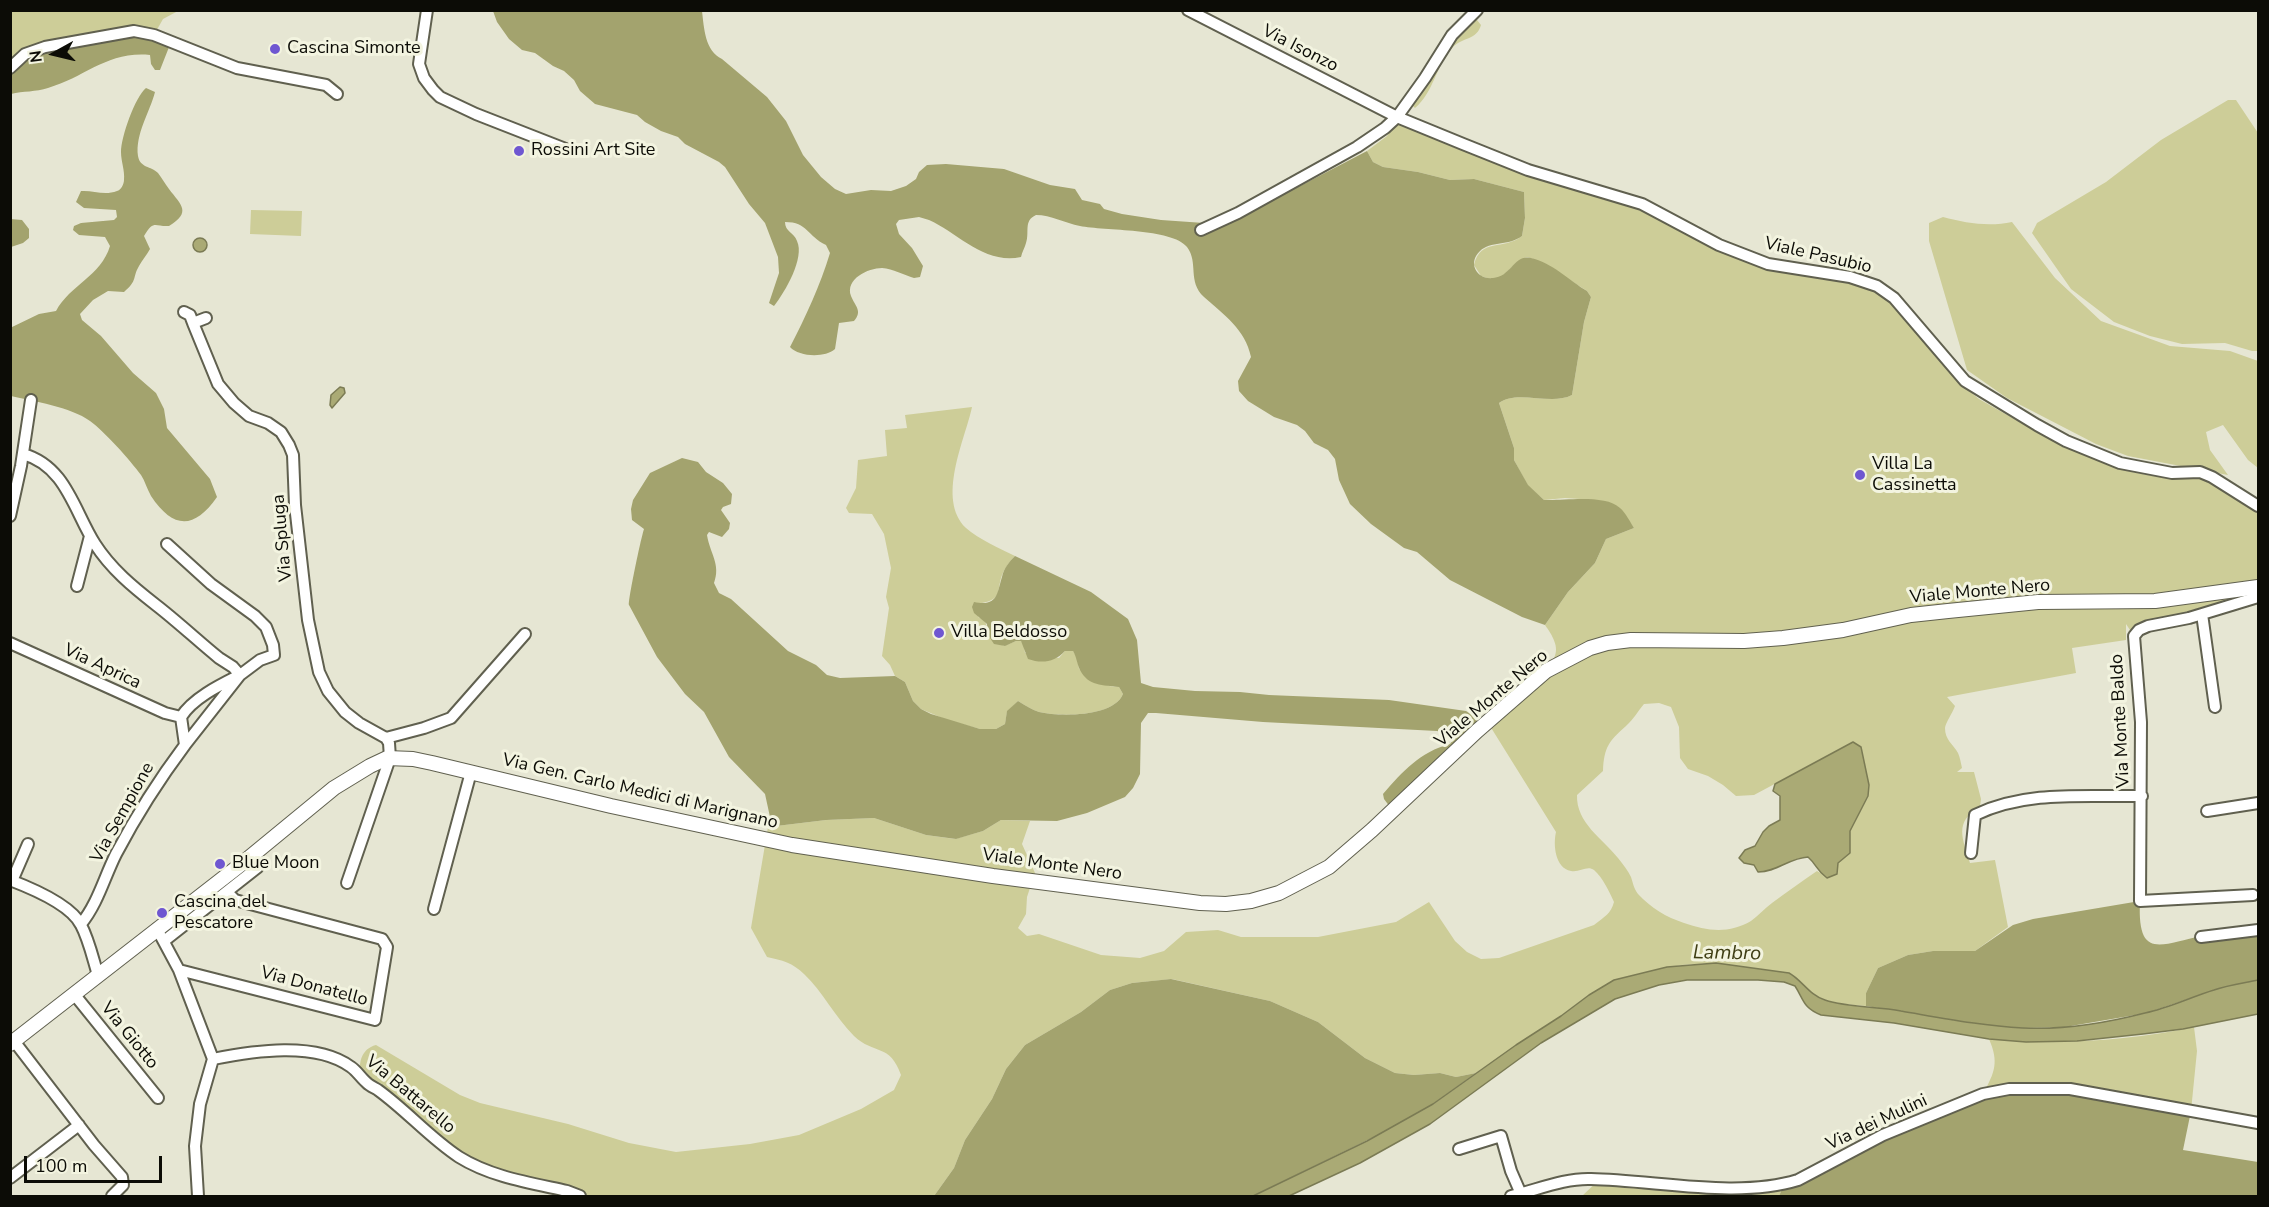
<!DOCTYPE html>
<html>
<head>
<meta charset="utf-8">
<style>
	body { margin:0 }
	#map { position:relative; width:2269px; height:1207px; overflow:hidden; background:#e6e6d3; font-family:"Nunito Sans",sans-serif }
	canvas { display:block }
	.frame { position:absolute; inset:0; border:12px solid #0c0c06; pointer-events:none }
	.north { position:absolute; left:24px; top:24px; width:60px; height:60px; -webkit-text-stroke:4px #f3f4e0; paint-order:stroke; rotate:262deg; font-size:16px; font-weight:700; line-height:24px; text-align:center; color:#0c0c06 }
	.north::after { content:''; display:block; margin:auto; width:21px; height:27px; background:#0c0c06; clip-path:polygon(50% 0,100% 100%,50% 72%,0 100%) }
	.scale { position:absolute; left:24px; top:1156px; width:138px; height:27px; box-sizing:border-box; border:3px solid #0c0c06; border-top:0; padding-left:8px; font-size:18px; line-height:21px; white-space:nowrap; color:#0c0c06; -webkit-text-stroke:4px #f3f4e0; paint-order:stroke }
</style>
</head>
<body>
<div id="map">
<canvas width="2269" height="1207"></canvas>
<div class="frame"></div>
<div class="north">N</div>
<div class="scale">100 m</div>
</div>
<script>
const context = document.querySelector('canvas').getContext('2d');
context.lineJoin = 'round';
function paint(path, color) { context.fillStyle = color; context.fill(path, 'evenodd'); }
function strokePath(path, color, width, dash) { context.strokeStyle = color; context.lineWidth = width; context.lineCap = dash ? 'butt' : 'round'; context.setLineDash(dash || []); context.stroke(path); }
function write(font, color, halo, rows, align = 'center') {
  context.font = font + ' "Nunito Sans",sans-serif'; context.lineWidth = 6; context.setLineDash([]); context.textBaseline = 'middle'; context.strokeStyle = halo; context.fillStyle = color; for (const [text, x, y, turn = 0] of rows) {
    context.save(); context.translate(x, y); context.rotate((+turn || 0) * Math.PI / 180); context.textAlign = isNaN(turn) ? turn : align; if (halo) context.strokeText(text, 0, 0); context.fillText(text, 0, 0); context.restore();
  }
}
const green = new Path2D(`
	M11,11H178L163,19L154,35L11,68Z
	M1477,20L1481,25C1477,40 1463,37 1453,47C1436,65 1434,92 1415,108L1410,103L1468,22Z
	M2228,100H2236L2258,133V351H2252L2225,343L2182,344L2150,336L2114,322L2071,289L2032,233L2037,223L2106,182L2161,140Z
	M1396,121L1526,174L1641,208L1717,250L1767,269L1849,282L1875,290L1888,300L1957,381L1979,399L2016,420L2063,446L2132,472L2153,476L2206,479L2258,510V584L2157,598L2041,599L1933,609L1849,625L1762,636L1715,635V640L1744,641L1783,638L1843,630L1911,615L1948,611L2038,602L2155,601L2258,587V597L2189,618L2148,626L2139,630L2134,636L2126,624V640L2072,648L2076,673L1947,697L1955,706C1953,712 1945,724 1945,728C1945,740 1953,744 1958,753C1960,757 1961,764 1962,768L1957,772H1974L1981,799L1980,807C1953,822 1963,839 1970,863L1995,860L2008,927L1975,951H1933L1908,955L1878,968L1866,993V1006C1847,1004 1826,1004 1810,992C1802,986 1798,978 1789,973L1716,963L1681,965L1614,980L1589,995L1561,1016L1476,1073L1456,1077L1440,1073L1414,1075L1395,1073L1365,1058L1318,1022L1270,1001L1172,979L1132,983L1110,990L1081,1012L1025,1045L1006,1069L992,1099L965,1140L954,1168L934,1196H580L567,1191L489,1172L461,1158L439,1143L360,1076C359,1062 361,1049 376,1045L460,1095L480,1103L568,1124L629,1143L676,1152L750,1144L799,1135L861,1109L894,1090L901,1075C890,1043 874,1055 854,1036C835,1017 823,992 804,974C793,963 782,960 767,957L751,928L768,827L826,820L874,818L926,835L955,839L983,831L1001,820L1030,821L1022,844L1035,873L1027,897L1026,914L1018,928L1027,936L1039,934L1101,955L1140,958L1164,951L1186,932L1218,930L1241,937H1318L1396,922L1429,902L1455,941L1467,952L1481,959L1499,958L1594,925C1604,917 1611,914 1614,902C1609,891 1603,878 1594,870C1587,865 1579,873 1571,871C1555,868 1553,845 1556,832L1485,718L1554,658C1560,647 1552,635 1545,625L1568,592L1595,563L1606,539L1634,528L1617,506L1595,500L1565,498L1544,500L1528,486L1514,460V448L1499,403C1517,389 1551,406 1572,395L1584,322L1591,297L1587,291L1545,264L1528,257C1508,261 1507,287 1481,276L1474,265C1481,237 1503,251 1522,236L1525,218L1524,192L1474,179L1450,180L1418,172L1383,167L1373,162L1367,151L1387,136ZM1659,703L1671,707L1679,727L1680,758L1688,769L1708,776L1723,785L1736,796L1754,795L1853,742L1861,747L1869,785L1868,797L1850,831V853L1838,863L1837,874L1827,877L1817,871C1802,881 1787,892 1772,903C1765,908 1758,916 1751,921C1729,934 1707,931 1684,923C1666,917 1651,908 1638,894C1634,889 1633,883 1631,877C1628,871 1623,864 1618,858C1603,839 1576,823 1577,795L1603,771C1604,747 1609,741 1626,726C1633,720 1638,711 1644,704Z
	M251,210L302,211L301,236L250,234Z
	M1943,217C1965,223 1989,227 2012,222L2055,278L2101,321L2170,346L2230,351L2258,361V468L2248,460L2223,425L2206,432L2210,450L2228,475L2128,456L2096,444L2007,398L1967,370L1929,241V223Z
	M972,407C965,440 936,499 966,528C978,539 1001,549 1015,556C1009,562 1004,569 1001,578C997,593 1001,599 982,603L978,617C987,620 987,626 988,635L1004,646L1016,641H1021L1024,645L1025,653L1059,658L1065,651H1073L1077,657L1079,669L1109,686L1119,687L1123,694C1114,717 1060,717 1039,712C1032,710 1025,705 1018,701L1007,712L1005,724L996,729H980L947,720L921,709L913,701L905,682L895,676L890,665L882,656L889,608L886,597L891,568L884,534L872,514L849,513L846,508L856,488L858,460L887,456L885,430L907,428L905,415Z
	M2194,1027L2197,1051L2191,1111L1983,1094C1995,1072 1999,1062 1989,1039C2057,1045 2128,1041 2194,1027Z
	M1600,1179L1784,1185L1779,1196H1582Z`);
const forest = new Path2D(`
	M493,11H702C704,28 705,51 722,59L767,97L786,121L803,155L821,177L835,189L846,194L871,190L891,191L906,186L916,179L919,172L927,165L946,164L1004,169L1050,185L1075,189L1082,200L1100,204L1104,209L1122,214L1161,220L1204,223L1214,228L1256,209L1367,151L1373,162L1383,167L1418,172L1450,180L1474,179L1524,192L1525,218L1522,236C1509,246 1490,241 1480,251C1467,263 1477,280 1493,278C1511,277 1514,254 1531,258C1551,262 1570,281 1587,291L1591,297L1584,322L1572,395C1551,406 1517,389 1499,403L1514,448V460L1528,485L1544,500C1564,501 1605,494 1620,508C1626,513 1630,522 1634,528L1606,539L1595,563L1568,592L1545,625L1522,617L1450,580L1417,552L1404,548L1371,524L1350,504L1339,480L1335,459L1328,450L1314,443L1305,431L1297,425L1274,417L1248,401L1239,391L1238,381L1251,357C1245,329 1224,315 1204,297C1187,281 1199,263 1187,247C1172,228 1104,231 1080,226C1065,223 1051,215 1036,215C1023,221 1030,232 1026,243C1025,247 1022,252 1021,257C985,265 958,233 929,220L919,217L899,220L896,224L899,234L912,248L923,266L920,277L914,278C904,275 893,269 882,268C868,268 845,279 851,296C855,306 863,311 854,321L839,323L835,349C825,358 799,357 790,347C806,316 820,286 830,253L826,245C807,236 808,222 785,222C785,232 794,232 797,241C805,258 785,292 774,306L769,303L779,273L778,257L765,223L749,204L725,167L719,162L685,144L678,137L661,131L645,122L637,115L595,104L580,91L574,80L564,71L553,66L535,53L522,50L509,39L497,22Z
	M134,31L171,42L160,70H155L151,64L150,55C107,51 86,77 48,88C36,92 23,91 11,94V68L18,58Z
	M146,88L155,92C150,112 135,134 138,156C140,168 151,166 158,173C162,178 165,184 169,189C181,205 192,212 169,226C155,227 154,219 144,236L150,249C147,255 142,260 139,266C132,278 138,280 124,292L108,291L93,300L80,314L82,320L101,336L133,373L156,393L164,409L167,428L210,479L217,497C194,530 173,529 151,496C147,489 145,481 141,475C130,460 105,432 90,421C71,407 33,401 11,396L10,328L39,314L56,311C70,285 101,276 110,246L105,237L79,235L73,230L74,226L81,223L114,220L117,217L116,210L84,208L76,202L81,191C93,190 104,196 117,191C121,190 124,184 124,180C125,171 121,161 121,152C121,137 135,97 146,88Z
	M10,219L22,220L29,229V238L23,243L11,247Z
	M682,458L698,462L706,472L723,483L732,494L731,504L723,507L721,510L730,523L729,529L722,537L709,532L707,535C710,554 721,564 714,583L719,593L731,599L788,651L816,665L827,675L840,678L895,676L905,682L913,701L921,709L931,714L980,729H996L1005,724L1007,711L1018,701C1025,705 1032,710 1039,712C1060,717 1114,717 1123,694L1119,687C1103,685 1088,686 1080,670C1077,664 1077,658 1073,651H1065C1055,662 1042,664 1028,659L1021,641H1016L1005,646L994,644L988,635L987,624L974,613L972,607L974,602C998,607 997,593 1002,577C1004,568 1009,562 1015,556L1091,592L1128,619L1137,640L1141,683L1153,687L1195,691L1240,692L1269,695L1389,700L1466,711L1485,724L1390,807L1384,799L1383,794C1403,771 1420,752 1450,744L1454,739L1451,735L1437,731L1263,722L1156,713H1148L1141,723L1140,774L1133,788L1125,797L1087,813L1057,821L1001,820L983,831L956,839L926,835L874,818L826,820L768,827L770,817L765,794L729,757L704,712L685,694L657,657L629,605C628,600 641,538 644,529L632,520L631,509L633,500L650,473Z
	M2140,901C2137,961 2161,944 2202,936C2221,933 2240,932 2258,930V980L2217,989L2147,1013L2065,1027L2025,1028L1997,1027L1866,1006V993L1878,968L1908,955L1933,951H1975L2013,925L2033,919Z
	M1171,979L1270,1001L1318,1022L1365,1058L1395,1073L1414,1075L1440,1073L1456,1077L1476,1073L1433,1104L1386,1131L1253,1196H934L954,1168L965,1140L992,1099L1006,1069L1025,1045L1081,1012L1110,990L1132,983Z
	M2048,1088L2191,1111L2183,1150L2258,1162V1196H1779L1784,1185L1983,1094Z`);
const water = new Path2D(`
	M193 245a7 7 0 1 1 14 0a7 7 0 1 1-14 0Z
	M340,387L344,388L345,393L332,408L330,405L331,395Z
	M1853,742L1861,747L1869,785L1868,796L1850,831V853L1838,863L1837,874L1827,878C1816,870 1817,865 1808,857C1789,858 1777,872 1758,872L1754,865L1744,863L1739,858L1745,850L1755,846L1763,832L1769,826L1780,820V796L1773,791L1775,784Z
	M1716,963L1789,973C1802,980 1809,995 1825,1000C1849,1008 1877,1006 1901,1011C1942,1018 1982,1026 2023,1028C2063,1030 2106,1023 2145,1013C2169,1008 2191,997 2214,990C2228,985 2244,983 2258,980V1014L2183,1029L2143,1034L2077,1041L2026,1042L1989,1039L1894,1023L1821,1015C1803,1008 1804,1000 1795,986L1784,982L1758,980H1687L1659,985L1615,999L1541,1043L1430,1124L1360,1163L1289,1196H1253L1367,1141L1433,1104L1516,1045L1561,1016L1589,995L1614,980L1667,967Z`);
const street = new Path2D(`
	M427,10L419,64L424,78L433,90L440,97L476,114L568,150
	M1188,10L1397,117L1463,144L1528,170L1642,204L1719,245L1768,264L1850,277L1877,286L1894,298L1965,381L2037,425L2066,441L2120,463L2172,473L2200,472L2212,477L2258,506
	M10,68L25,54L45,47L134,31L154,35L237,68L326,85L337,94
	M1201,230L1238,213L1357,147L1385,128L1397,117L1425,78L1452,35L1477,10
	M184,312L190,315L193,323
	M206,318L193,323L218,384L234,403L249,416L268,423L281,432L289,445L293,455L295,505L308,620L319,672L328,691L345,712L359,723L386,738L389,743L390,758L347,883
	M23,454C66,466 74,511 95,544C111,569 133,587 156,605C178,622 198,641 219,658L233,667L240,675C220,685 193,698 181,717
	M10,516L21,466L31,400
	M167,544L211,584L255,616L266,627L273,645L274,655L260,660L240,675L185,745
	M77,586L90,536
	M2202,614L2215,707
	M10,643L165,713L181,717
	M386,738L424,728L451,718L525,634
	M2207,811L2258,803
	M1971,853L1975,815C2026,790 2086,797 2142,796
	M10,880C31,888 71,905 81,925C89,940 93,959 98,975
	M12,881L28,844
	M2253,895L2140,901L2141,722L2134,636L2139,630L2148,626L2189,618L2258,597
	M434,909L471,772
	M81,924C98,903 104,878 116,854C137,814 158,781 185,745L181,717
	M157,929L179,970L213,1059L200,1104L195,1146L198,1196
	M2201,937L2258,930
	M164,941L258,867
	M179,970L375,1020L387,947L382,939L235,900L227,892
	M74,994L158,1098
	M14,1041L94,1145L122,1177L123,1185L112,1196
	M213,1059C253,1051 316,1041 351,1067C357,1071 361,1078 367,1083C370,1086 375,1088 378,1090C407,1111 430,1138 459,1157C491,1177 531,1183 567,1191L580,1196
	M1459,1149L1501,1136L1511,1171L1521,1194
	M10,1178L79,1125
	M1511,1196C1537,1190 1564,1178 1591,1179C1655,1180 1737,1199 1798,1180L1883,1135L1983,1094L2009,1089H2070L2258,1123`);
const secondary = new Path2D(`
	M10,1044L244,862L334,788L370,766L387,758L413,759L432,763L611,806L792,845L993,876L1200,903L1226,904L1251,901L1279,893L1329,867L1372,830L1477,731L1546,671L1590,648L1607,643L1631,640L1744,641L1783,638L1843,630L1911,615L1948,611L2038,602L2155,601L2258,587`);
const markers = [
	[275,49,6,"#6f57d1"],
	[519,151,6,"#6f57d1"],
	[1860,475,6,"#6f57d1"],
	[939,633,6,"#6f57d1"],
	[220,864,6,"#6f57d1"],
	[162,913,6,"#6f57d1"]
];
const poiNames = [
	["Cascina Simonte",287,49],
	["Rossini Art Site",531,151],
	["Villa La",1872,465],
	["Cassinetta",1872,486],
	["Villa Beldosso",951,633],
	["Blue Moon",232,864],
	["Cascina del",174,903],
	["Pescatore",174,924]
];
const streetNames = [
	["Via Isonzo",1300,49,27],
	["Viale Pasubio",1818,256,13],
	["Via Spluga",283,538,-95],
	["Viale Monte Nero",1980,592,-5],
	["Via Aprica",102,667,25],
	["Viale Monte Nero",1492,699,-40],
	["Via Monte Baldo",2121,721,-93],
	["Via Gen. Carlo Medici di Marignano",640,792,13],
	["Via Sempione",123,813,-61],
	["Viale Monte Nero",1052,865,8],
	["Via Donatello",314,987,15],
	["Via Giotto",129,1036,51],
	["Via Battarello",410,1095,40],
	["Via dei Mulini",1877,1123,-25]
];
const waterNames = [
	["Lambro",1727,954,1]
];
paint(green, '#cdcd98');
paint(forest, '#a3a36e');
paint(water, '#aaaa75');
strokePath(water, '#7b7b54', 1.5);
strokePath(street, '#60604f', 14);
strokePath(secondary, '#60604f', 16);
strokePath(street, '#fff', 10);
strokePath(secondary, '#fff', 14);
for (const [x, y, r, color] of markers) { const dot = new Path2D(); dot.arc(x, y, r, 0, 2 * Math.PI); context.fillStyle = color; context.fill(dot); strokePath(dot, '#f3f4e0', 2); }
write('18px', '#0c0c06', '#f3f4e0', poiNames, 'left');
write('18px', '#0c0c06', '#f3f4e0', streetNames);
write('italic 20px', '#3f3e14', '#f3f4e0', waterNames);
</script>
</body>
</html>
